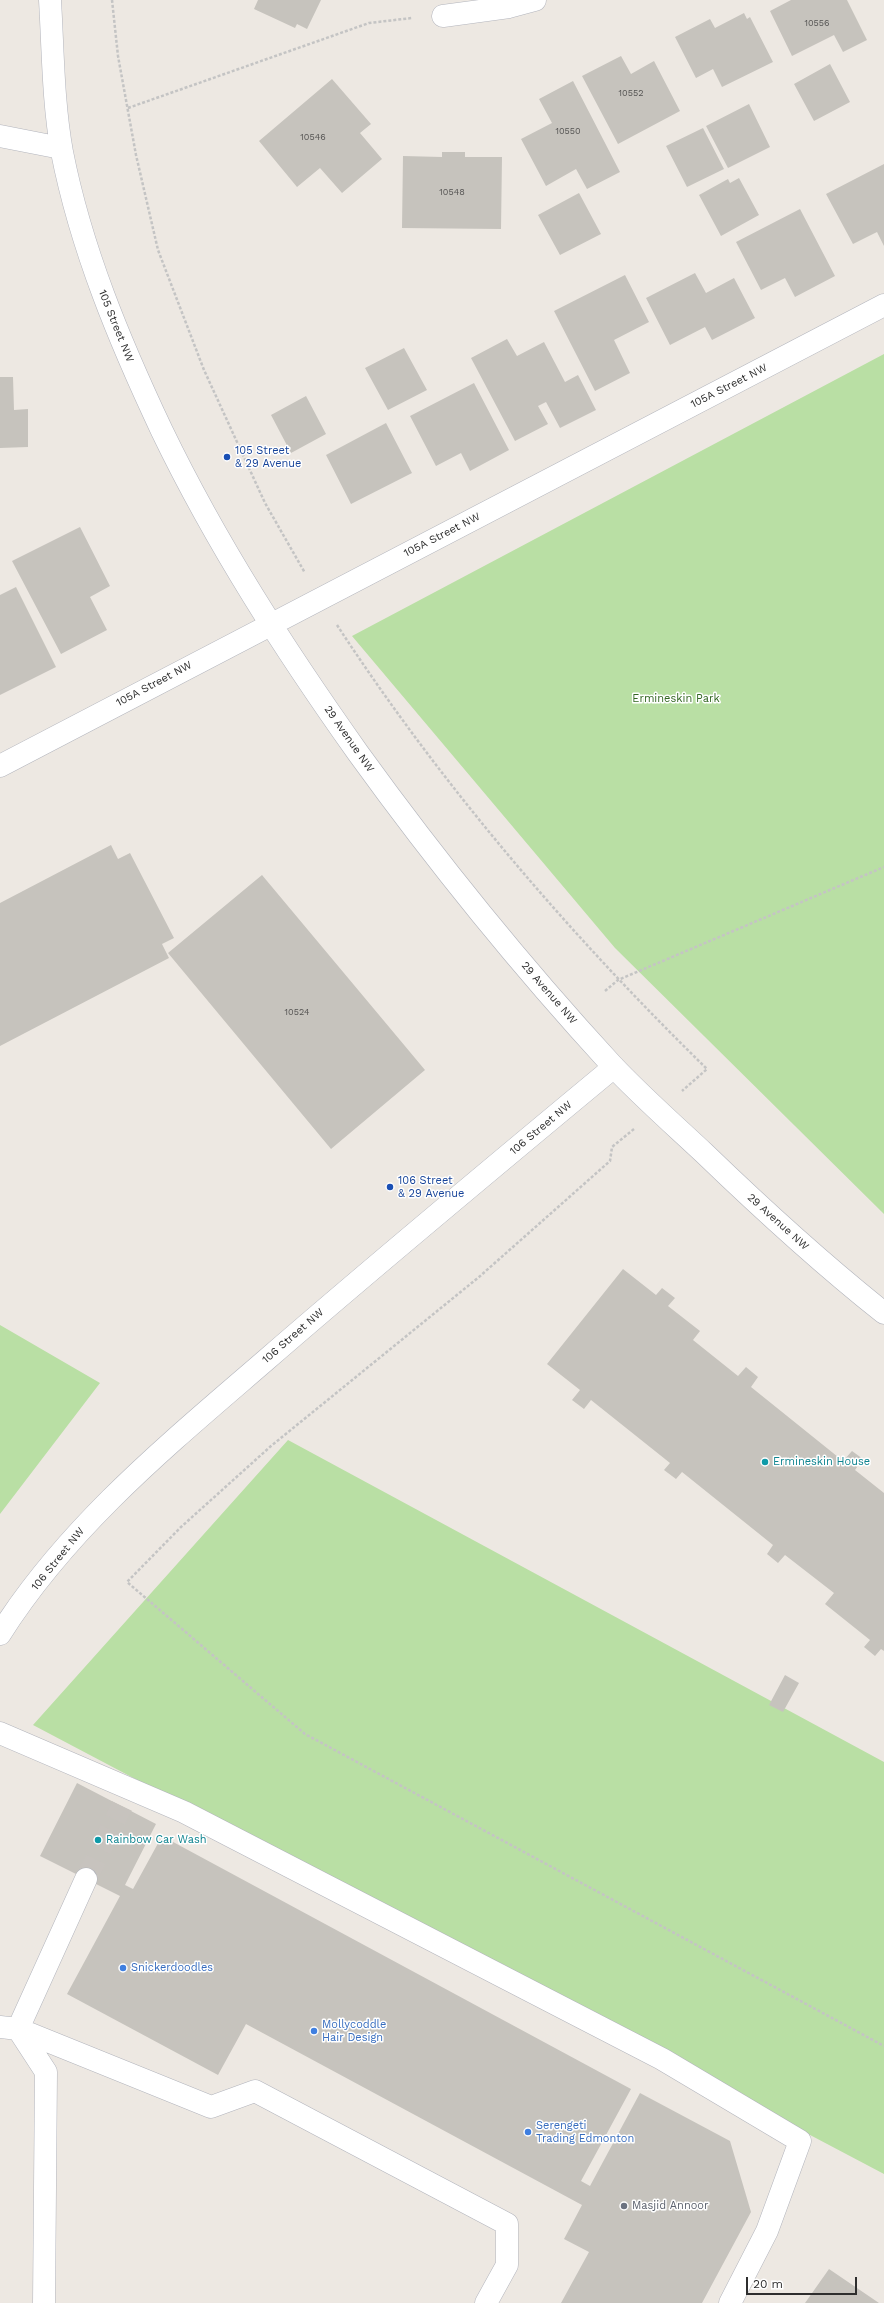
<!DOCTYPE html>
<html>
<head>
<meta charset="utf-8">
<style>
	body { margin:0 }
	#map { position:relative; width:884px; height:2303px; overflow:hidden; background:#ede8e2; font-family:"Work Sans",sans-serif }
	canvas { display:block }
	.scale { position:absolute; left:746px; top:2277px; width:111px; height:18px; box-sizing:border-box; border:2px solid #2e2e2e; border-top:0; padding-left:5px; font-size:12px; line-height:14px; white-space:nowrap; color:#2e2e2e; -webkit-text-stroke:3px #fff; paint-order:stroke }
</style>
</head>
<body>
<div id="map">
<canvas width="884" height="2303"></canvas>
<div class="scale">20 m</div>
</div>
<script>
const context = document.querySelector('canvas').getContext('2d');
context.lineJoin = 'round';
function paint(path, color) { context.fillStyle = color; context.fill(path, 'evenodd'); }
function strokePath(path, color, width, dash) { context.strokeStyle = color; context.lineWidth = width; context.lineCap = dash ? 'butt' : 'round'; context.setLineDash(dash || []); context.stroke(path); }
function write(font, color, halo, rows, align = 'center') {
  context.font = font + ' "Work Sans",sans-serif'; context.lineWidth = 3; context.setLineDash([]); context.textBaseline = 'middle'; context.strokeStyle = halo; context.fillStyle = color; for (const [text, x, y, turn = 0] of rows) {
    context.save(); context.translate(x, y); context.rotate((+turn || 0) * Math.PI / 180); context.textAlign = isNaN(turn) ? turn : align; if (halo) context.strokeText(text, 0, 0); context.fillText(text, 0, 0); context.restore();
  }
}
const green = new Path2D(`
	M884,354V1214L615,948L352,636Z
	M0,1325L100,1383L0,1514Z
	M288,1440L884,1762V2174L33,1725Z`);
const building = new Path2D(`
	M258,0H321L307,29L297,24L295,28L254,9Z
	M791,0H847L867,40L843,52L834,35L792,56L770,11Z
	M744,13L747,19L750,17L773,62L722,87L713,69L696,78L675,37L710,19L715,28Z
	M621,56L631,74L654,61L680,111L618,144L582,76Z
	M830,64L850,102L814,121L794,84Z
	M332,79L371,124L360,133L382,159L342,193L320,168L297,187L259,141Z
	M573,81L620,172L587,189L576,169L546,186L521,139L552,123L539,99Z
	M749,104L770,147L728,168L706,126Z
	M703,128L724,169L687,187L666,146Z
	M442,152H465V157H502L501,229L402,228L403,156L442,157Z
	M884,164V246L877,232L853,244L826,194Z
	M739,178L759,215L721,236L699,195L728,179L730,183Z
	M579,193L601,234L560,255L538,215Z
	M800,209L835,276L795,297L785,278L761,290L736,242Z
	M695,273L706,293L734,278L755,318L712,340L705,327L670,345L646,298Z
	M625,275L649,322L614,340L630,373L595,391L554,311Z
	M507,339L517,356L544,342L565,382L578,375L596,410L560,428L546,402L538,406L548,424L515,441L471,358Z
	M404,348L427,390L388,410L365,368Z
	M0,377H13L14,410L28,409V447L0,448Z
	M474,383L509,450L470,471L461,453L436,466L410,416Z
	M306,396L326,434L291,453L271,415Z
	M386,423L412,473L351,504L326,455Z
	M80,527L110,586L90,597L107,630L61,654L12,561Z
	M16,587L56,667L0,695V595Z
	M111,845L118,859L130,853L174,938L162,944L169,958L0,1046V903Z
	M262,875L425,1070L331,1149L168,953Z
	M623,1269L656,1295L662,1288L675,1298L668,1306L700,1331L693,1340L738,1376L746,1367L758,1377L751,1387L843,1461L852,1451L863,1459L855,1470L884,1493V1651L881,1649L875,1656L864,1647L870,1640L825,1604L834,1593L785,1555L778,1563L767,1554L773,1545L682,1472L676,1479L664,1470L670,1463L591,1400L584,1409L572,1400L580,1390L547,1364Z
	M785,1675L799,1683L783,1712L769,1705Z
	M77,1783L156,1824L125,1885L133,1889L162,1836L631,2089L581,2181L590,2186L640,2093L730,2141L751,2212L702,2303H561L589,2252L564,2239L582,2205L246,2024L218,2075L67,1994L120,1896L40,1856Z
	M829,2269L879,2303H805Z`);
const minorTunnel = new Path2D(`
	M86,1879L122,1806`);
const path = new Path2D(`
	M112,0L118,56L136,155L158,250L204,370L265,503L305,573
	M128,108L369,23L412,18
	M337,625C442,786 570,935 707,1069L682,1091
	M605,991L618,980L884,867
	M634,1129L612,1147L610,1161L479,1277L271,1446L181,1527L127,1582L305,1734L884,2046`);
const minor = new Path2D(`
	M50,0C53,50 53,103 62,152C81,249 120,342 162,431C217,545 285,650 358,753C436,861 521,966 611,1064C640,1095 673,1124 704,1153C762,1209 821,1263 884,1313
	M443,16L509,7L535,0
	M0,136L61,148
	M0,766L884,305
	M0,1634C69,1525 170,1443 266,1360C380,1261 497,1164 614,1067
	M0,1733L184,1812L662,2059L800,2141L767,2231L730,2303
	M0,2027L18,2029L211,2107L255,2091L507,2224V2265L486,2303
	M18,2029L46,2072L44,2303
	M18,2029L86,1879`);
const markers = [
	[227,457,4,"#1a4fb4"],
	[390,1187,4,"#1a4fb4"],
	[765,1462,4,"#0f9aa8"],
	[98,1840,4,"#0f9aa8"],
	[123,1968,4,"#3f7fe0"],
	[314,2031,4,"#3f7fe0"],
	[528,2132,4,"#3f7fe0"],
	[624,2206,4,"#6b7280"]
];
const numberNames = [
	["10556",817,23],
	["10552",631,93],
	["10550",568,131],
	["10546",313,137],
	["10548",452,192],
	["10524",297,1012]
];
const streetNames = [
	["105 Street NW",116,326,68],
	["105A Street NW",729,386,-27],
	["105A Street NW",442,535,-27],
	["105A Street NW",154,684,-28],
	["29 Avenue NW",349,739,55],
	["29 Avenue NW",549,993,49],
	["106 Street NW",541,1128,-40],
	["29 Avenue NW",778,1222,42],
	["106 Street NW",293,1336,-41],
	["106 Street NW",58,1559,-51]
];
const transitNames = [
	["105 Street",235,451],
	["& 29 Avenue",235,464],
	["106 Street",398,1181],
	["& 29 Avenue",398,1194]
];
const parkNames = [
	["Ermineskin Park",676,699]
];
const cultureNames = [
	["Ermineskin House",773,1462],
	["Rainbow Car Wash",106,1840]
];
const shopNames = [
	["Snickerdoodles",131,1968],
	["Mollycoddle",322,2025],
	["Hair Design",322,2038],
	["Serengeti",536,2126],
	["Trading Edmonton",536,2139]
];
const worshipNames = [
	["Masjid Annoor",632,2206]
];
paint(green, '#b9dfa4');
paint(building, '#c6c3bd');
strokePath(minorTunnel, '#c7c3be', 22, [22, 11]);
strokePath(minor, '#b2b4bc', 23);
strokePath(path, '#c4c4c4', 2.5, [3, 2]);
strokePath(minor, '#fff', 22);
for (const [x, y, r, color] of markers) { const dot = new Path2D(); dot.arc(x, y, r, 0, 2 * Math.PI); context.fillStyle = color; context.fill(dot); strokePath(dot, '#fff', 1.5); }
write('9px', '#545352', null, numberNames);
write('11px', '#2e2e2e', '#fff', streetNames);
write('11px', '#164399', '#fff', transitNames, 'left');
write('11px', '#326622', '#fff', parkNames);
write('11px', '#0d838f', '#fff', cultureNames, 'left');
write('11px', '#366cbe', '#fff', shopNames, 'left');
write('11px', '#5b616d', '#fff', worshipNames, 'left');
</script>
</body>
</html>
